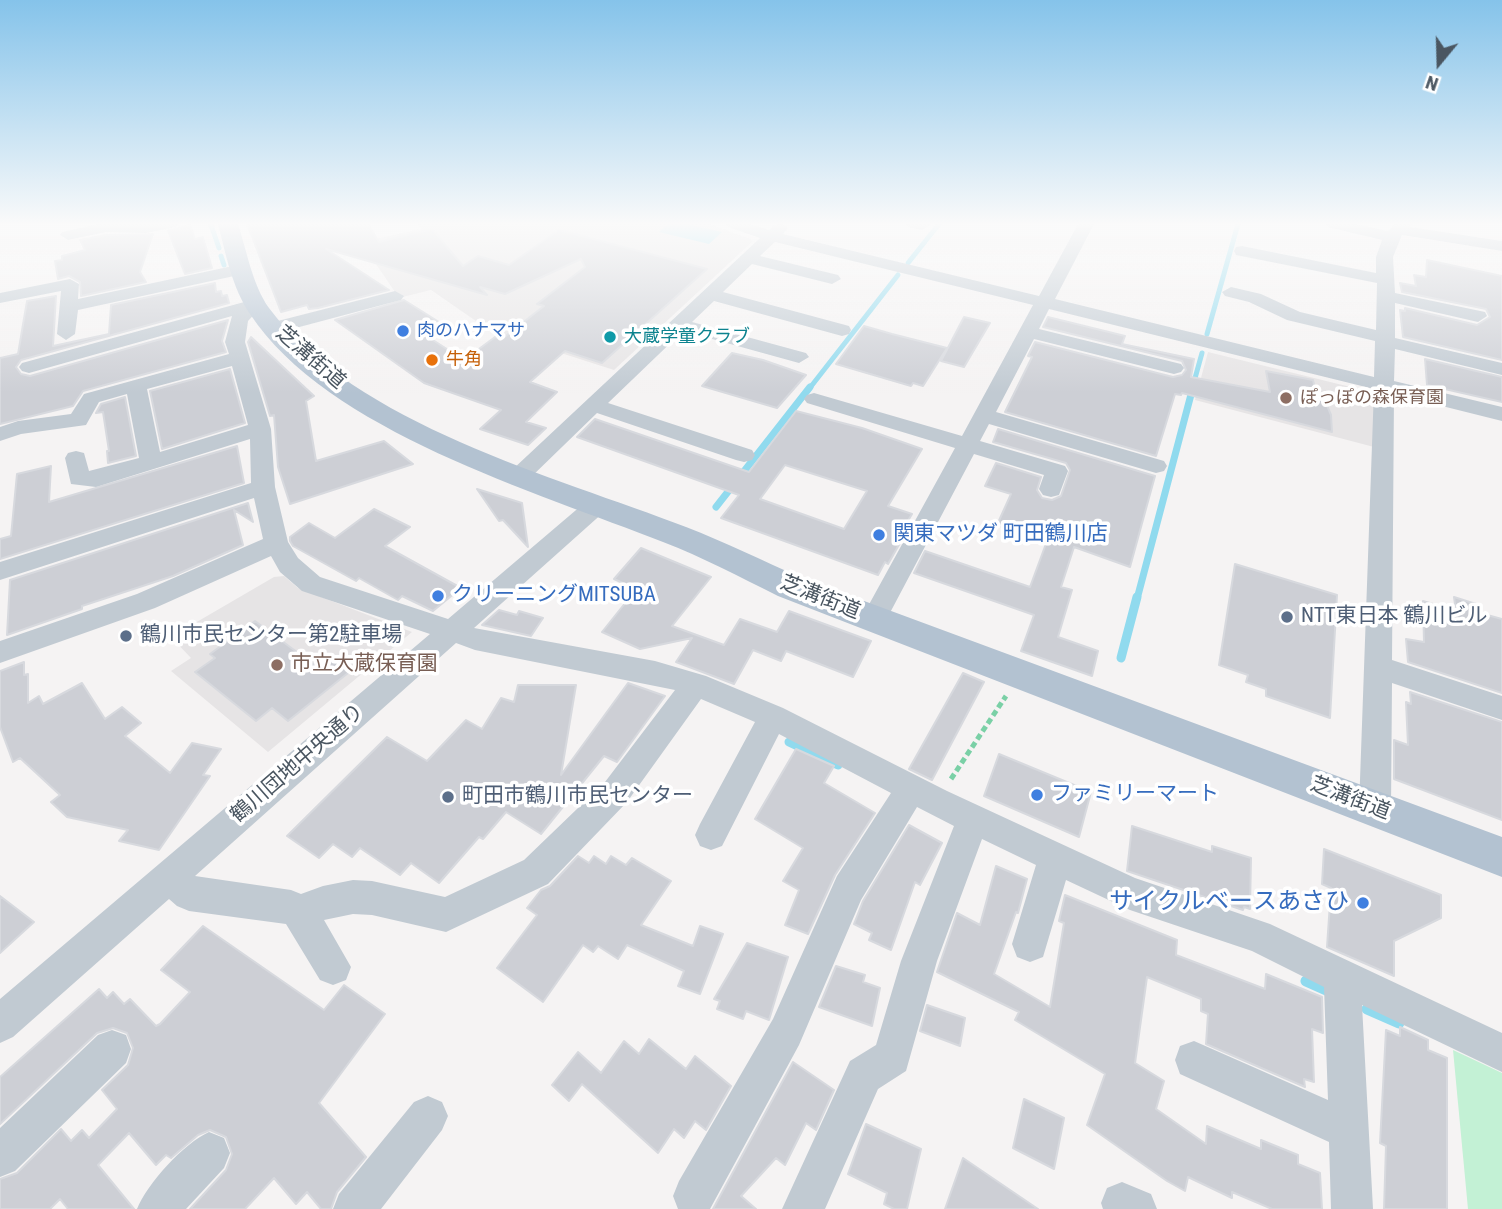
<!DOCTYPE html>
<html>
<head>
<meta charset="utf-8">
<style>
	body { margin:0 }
	#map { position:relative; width:1502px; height:1209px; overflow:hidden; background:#f5f3f3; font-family:"Roboto Condensed",sans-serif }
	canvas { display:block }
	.north { position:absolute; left:1404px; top:28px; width:70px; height:70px; -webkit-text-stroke:5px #fff; paint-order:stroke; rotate:199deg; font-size:19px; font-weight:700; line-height:28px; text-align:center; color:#4a5661 }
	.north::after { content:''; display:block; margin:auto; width:24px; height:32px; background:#4a5661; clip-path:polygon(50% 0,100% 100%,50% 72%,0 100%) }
</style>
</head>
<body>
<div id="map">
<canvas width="1502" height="1209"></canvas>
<div class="north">N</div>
</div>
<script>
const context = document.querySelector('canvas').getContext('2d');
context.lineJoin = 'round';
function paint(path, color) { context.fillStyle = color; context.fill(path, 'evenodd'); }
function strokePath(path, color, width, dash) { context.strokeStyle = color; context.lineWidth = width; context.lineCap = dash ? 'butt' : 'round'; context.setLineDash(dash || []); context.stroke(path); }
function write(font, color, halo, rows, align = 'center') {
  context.font = font + ' "Roboto Condensed","Noto Sans JP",sans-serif'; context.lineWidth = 7; context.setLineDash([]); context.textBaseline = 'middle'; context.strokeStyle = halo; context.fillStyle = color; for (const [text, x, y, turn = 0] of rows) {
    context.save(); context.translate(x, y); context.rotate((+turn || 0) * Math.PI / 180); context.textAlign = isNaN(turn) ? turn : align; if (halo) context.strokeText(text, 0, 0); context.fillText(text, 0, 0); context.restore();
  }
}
const education = new Path2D(`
	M418,224H709L751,239L752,242L614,370L489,330L431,290L399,298L361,242L421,229Z
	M1208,352L1367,391L1376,396L1374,447L1195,400Z
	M284,576L298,588L412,632L268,752L171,671L191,658L171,637L274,577Z`);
const green = new Path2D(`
	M1453,1050L1502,1073V1209H1468Z`);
const water = new Path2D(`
	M668,224H686L722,232L709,244L659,232Z`);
const streamFar3 = new Path2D(`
	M211,225L219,248
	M221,256L224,265
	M908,263L939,224
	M1207,334L1238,224
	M809,389L898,275
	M1192,389L1202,353`);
const streamFar2 = new Path2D(`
	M716,507L810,387
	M1137,599L1193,387`);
const streamFar1 = new Path2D(`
	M1121,658L1137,597
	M789,742L838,765`);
const stream = new Path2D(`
	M1306,981L1333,993
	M1367,1009L1399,1023`);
const building = new Path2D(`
	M247,224H368L379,242L432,229L463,266L478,256L509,265L559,230L707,269L602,363L565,351L530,382L557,392L526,422L546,428L528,445L480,429L501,410L424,383L335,320L404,300L439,322L422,333L464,360L495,337L502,339L544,306L537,304L585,267L581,259L505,294L480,287L487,295L326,249L389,290L318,308L309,309L307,305L281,312Z
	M190,225L195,239L203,237L212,268L185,274L168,231Z
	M153,234L140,272L146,282L81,296L80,282L69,276L58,279L55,261L62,260V256L85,250L80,240L106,235Z
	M1427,260L1502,276V360L1403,337L1400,310L1405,311V308L1477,325L1490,317L1486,309L1402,292L1400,283L1416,286L1414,275L1426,277Z
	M215,283L216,292L221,291L222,296L227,295L229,303L21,360L16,367L21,374L30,376L228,320L222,341L226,352L83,391L73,406L0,424V358L18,354L27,301L56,296L53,346L109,334L111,305Z
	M964,317L990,323L964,367L941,361Z
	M1048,317L1125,336L1122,344L1194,359L1191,377L1270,392L1266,371L1313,380L1316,393L1326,403L1331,415L1332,432L1182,393L1181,395L1175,394L1156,456L1005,412L1032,357L1028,356L1035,342L1173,377L1182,375L1186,370L1182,361L1043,327Z
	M864,326L892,334L947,348L923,386L913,383L911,386L836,364Z
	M251,337L314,396L306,401L316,461L384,441L413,464L290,504L278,467L274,415L270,416L248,342Z
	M732,353L763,360L806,375L777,408L702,386Z
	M1425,359L1502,377V402L1427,385Z
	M230,369L245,423L162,449L150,391Z
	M125,397L136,456L108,463L107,451H109L103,412L96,413L101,404Z
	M796,411L862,428L922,449L888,506L912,514L896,541L900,543L888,564L885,562L878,575L721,518L739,495L577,437L595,419L749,472ZM785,465L867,491L844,529L760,499Z
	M998,429L1155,476L1130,567L1074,547L1061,587L1072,590L1058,637L1098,651L1092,676L1021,651L1034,615L914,573L925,551L1030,587L1047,541L997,525L1011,494L985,486L996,463L1041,477L1037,490L1042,498L1052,500L1061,496L1070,470L1066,463L993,442Z
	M237,446L244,483L0,559V539L11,536L17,474L51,466L49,502Z
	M477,489L522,503L528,547L503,520L499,521Z
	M248,503L253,522L234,510L243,545L173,576L82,606V609L7,635L10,580Z
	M374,509L410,527L385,546L461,588L433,611L402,596L398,600L359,578L356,581L293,546L290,541V537L309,523L335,538Z
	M641,548L711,577L672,626L724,645L740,619L777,632L789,611L871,641L853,677L786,651L781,661L753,650L734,684L676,662L692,638L640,649L602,632L630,597L618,592L625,584L614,579Z
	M1235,564L1337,595L1330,718L1266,696V689L1246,682L1248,675L1219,665Z
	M1454,597L1479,605L1480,613L1502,619V693L1408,662L1406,639L1424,642L1423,601L1456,611Z
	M499,610L517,615L519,611L543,618L531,636L482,625Z
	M255,621L317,667L327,659L353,669L288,721L272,708L256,721L195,672L215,658L210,654Z
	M24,662V675L28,674V703L39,696L43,704L82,683L105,719L122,707L141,723L125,736L170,773L192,743L221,749L203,775L210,776L159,850L119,841L128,830L67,817L51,802L60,795L20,758L13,762L0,727V671Z
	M963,673L984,682L932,780L909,769Z
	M628,683L665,696L617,762L604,756L541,834L506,812L483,839L479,837L439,883L411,863L400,875L360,848L352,857L333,844L319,858L287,836L387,737L427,761L466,720L482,729L501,698L514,702L518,685H576L561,775Z
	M1410,692L1502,722V820L1394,779V740L1408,745L1406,702L1411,704Z
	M796,749L834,766L824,783L875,813L835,875L808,934L785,925L799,890L783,881L803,848L755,819Z
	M999,754L1091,792L1079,837L984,796Z
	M909,825L942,843L920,885L915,882L891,950L869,940L872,933L854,924L863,901Z
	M1132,826L1212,852V846L1251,858L1250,909L1244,907L1243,910L1127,871Z
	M1324,849L1441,895V918L1394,941V976L1327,947L1331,888L1322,884Z
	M578,856L589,863L594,856L606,864L611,856L626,865L632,858L671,881L641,925L693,946L700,926L723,934L700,994L678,986L684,971L627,945L618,959L598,946L593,952L583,945L543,1002L497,968L537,915L527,908L541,890L550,886Z
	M996,866L1027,879L1018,913L1016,912L994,974L1050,1007L1064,923L1059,921L1065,895L1177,940L1176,955L1265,989L1266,974L1322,997L1323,1033L1312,1029L1314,1082L1304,1079L1305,1087L1206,1044L1208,1014L1201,1011V999L1147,977L1135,1063L1164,1081L1156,1109L1206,1144L1207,1126L1261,1149V1140L1298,1155V1164L1320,1173L1322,1209H1272L1232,1192V1198L1188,1177L1185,1191L1167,1181L1087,1125L1105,1074L1015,1020L1019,1012L937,972L957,913L980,925Z
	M0,896L34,922L0,953Z
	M203,926L324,1010L344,985L385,1014L319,1103L366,1157L337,1192L331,1209H321L307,1192L296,1204L274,1178L245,1209H190L226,1170L232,1154L226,1137L210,1130L198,1135L171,1158L166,1155L156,1165L129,1133L98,1165L134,1209H68L60,1199L50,1209H0V1179L17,1173L61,1129L71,1141L82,1130L89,1138L117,1109L102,1090L128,1065L133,1048L127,1033L113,1028L97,1033L0,1124V1077L99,989L107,998L113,992L124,1004L130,999L156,1026L160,1024L190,992L161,970Z
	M747,943L788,957L769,1020L746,1011L743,1019L717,1009L720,1001L714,999Z
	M836,966L865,975L863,982L880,988L872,1026L819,1007Z
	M927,1005L965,1018L960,1046L920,1031Z
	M1400,1027L1428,1040V1050L1447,1058V1209H1384L1386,1146L1380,1143L1386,1030L1400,1036Z
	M649,1039L686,1069L695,1056L731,1086L706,1130L695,1121L684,1138L674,1129L658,1153L582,1084L569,1101L552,1085L578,1052L601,1073L624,1041L639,1054Z
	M793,1062L834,1090L816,1130L806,1123L785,1165L776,1158L741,1196L756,1209H713Z
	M1024,1099L1064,1118L1054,1169L1013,1148Z
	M866,1124L921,1149L907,1209H894L884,1204L887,1193L848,1174Z
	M963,1158L1038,1209H945Z`);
const path = new Path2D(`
	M951,779L1006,696`);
const minor = new Path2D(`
	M99,224H178L176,227L146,233L106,232L68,240L60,235L62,232Z
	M726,224H749L769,230L774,225L782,224L788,228L783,234L1039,296L1078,224H1094L1055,299L1374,377L1375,341L1287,320L1249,302L1225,296L1222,292L1231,287L1261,294L1300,312L1376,330L1377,283L1236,255L1234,251L1236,247L1242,246L1376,273V257L1382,240L1328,227L1326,224H1354L1388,231L1395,224H1412L1410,227L1502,241V251L1402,235L1393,257L1395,293L1485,312L1487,316L1478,322L1395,303V338L1502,363V375L1395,349L1394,381L1502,407V421L1394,394L1392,660L1502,696V720L1392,683L1391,808L1386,818L1375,823L1364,818L1359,808L1374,389L1049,309L1039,329L1181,364L1184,368L1181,372L1174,374L1034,339L996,412L1164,461L1167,466L1164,471L1156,473L989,424L980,441L1065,466L1068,471L1059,495L1051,497L1043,495L1039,489L1044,475L974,454L883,626L874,629L865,626L861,619L955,448L807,403L804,399L807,395L814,393L962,436L1033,305L775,242L760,256L838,275L841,279L832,284L752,264L723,292L849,326L851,330L849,334L842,336L714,301L692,322L806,353L809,357L799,363L683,331L608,403L752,450L755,455L752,460L744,462L736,460L597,413L528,480L520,483L512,480L509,475L512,470L760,238L728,227Z
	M906,224H929L930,225L922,230L908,227Z
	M242,264L248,265L251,269L248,273L78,310L75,334L66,340L57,334L61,291L0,303V293L70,279L79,284L78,299Z
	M395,291L404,296L401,300L273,334L264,328L266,324Z
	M255,299L264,304L248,321L245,342L271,429L275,487L288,542L298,558L320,577L448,619L589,499L597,497L605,499L609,505L605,511L474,628L655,661L706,676L783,708L947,791L1135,878L1270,924L1502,1033V1072L1362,1005L1373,1209H1331L1329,1142L1180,1074L1175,1060L1180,1046L1194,1041L1328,1100L1324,987L1252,951L1130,910L1066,880L1043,957L1030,962L1017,957L1012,944L1036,865L982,839L937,961L906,1071L878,1089L825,1209H782L850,1061L876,1045L901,961L954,826L917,807L861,900L799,1045L710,1209H678L673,1196L679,1181L773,1019L837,876L891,793L779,734L722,846L711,850L700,846L695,835L700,824L755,722L701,699L627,802L548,884L446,932L372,915L353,914L324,920L351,967L346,980L333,985L320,980L286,924L189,911L177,906L169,899L13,1037L0,1043V999L430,634L302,591L280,572L271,556L155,608L0,663V641L137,594L263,539L254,498L0,580V562L251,483L250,439L96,487L71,484L65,458L68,453L76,451L84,453L89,471L139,458L127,394L99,402L86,425L21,434L0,441V427L18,421L71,414L84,394L229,354L225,342L232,316L29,373L22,371L19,367L22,363ZM232,366L248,425L160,452L147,389ZM456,643L475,650L675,690L605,782L524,860L445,897L372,881L353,880L323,886L301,894L291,890L195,876Z
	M112,1030L126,1035L131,1049L126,1063L15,1171L0,1177V1128L98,1035Z
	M428,1096L442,1102L448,1116L442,1130L381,1209H333L339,1194L414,1102Z
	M209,1132L224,1138L230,1153L224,1168L186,1209H137C147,1184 184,1143 209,1132Z
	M1122,1182L1151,1194L1157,1209H1103L1101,1203L1107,1188Z`);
const major = new Path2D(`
	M218,224H238C247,251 252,284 269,308C356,425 554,476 686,527C725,542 763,561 802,578L1502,837V877L778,596C740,577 702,557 663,542C537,492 327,431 250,314C232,287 226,255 218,224Z`);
const markers = [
	[403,331,7,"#3f7fe0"],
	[610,337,7,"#0f9aa8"],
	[432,360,7,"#e8710a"],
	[1286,398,7,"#8d6e63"],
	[879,535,7,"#3f7fe0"],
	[438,596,7,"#3f7fe0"],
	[1287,617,7,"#5c6f8a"],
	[126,636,7,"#5c6f8a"],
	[277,665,7,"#8d6e63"],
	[1037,795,7,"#3f7fe0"],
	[448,797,7,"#5c6f8a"],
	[1363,903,7,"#3f7fe0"]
];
const farShopnames = [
	["肉のハナマサ",417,331]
];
const farCulturenames = [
	["大蔵学童クラブ",624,337]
];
const farFoodnames = [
	["牛角",446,360]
];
const farEducationnames = [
	["ぽっぽの森保育園",1300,398]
];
const streetNames = [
	["芝溝街道",310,358,41],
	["芝溝街道",820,598,22],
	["鶴川団地中央通り",298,764,-41],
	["芝溝街道",1350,799,21]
];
const shopNames = [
	["関東マツダ 町田鶴川店",893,535],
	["クリーニングMITSUBA",452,596],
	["ファミリーマート",1051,795]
];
const serviceNames = [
	["NTT東日本 鶴川ビル",1301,617],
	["鶴川市民センター第2駐車場",140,636],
	["町田市鶴川市民センター",462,797]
];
const educationNames = [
	["市立大蔵保育園",291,665]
];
const nearShopnames = [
	["サイクルベースあさひ",1349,903]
];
paint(education, '#e6e4e5');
paint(green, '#c3f1d5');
paint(water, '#90daee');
strokePath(streamFar3, '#90daee', 5);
strokePath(streamFar2, '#90daee', 7);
strokePath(streamFar1, '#90daee', 9);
strokePath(stream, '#90daee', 11);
paint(building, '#cdcfd5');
strokePath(building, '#d7d9de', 2);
strokePath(path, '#7ad0a6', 5, [6, 3.5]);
paint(minor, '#c1cad2');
paint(major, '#b3c2d1');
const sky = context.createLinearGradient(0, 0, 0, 393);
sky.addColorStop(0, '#85c3ea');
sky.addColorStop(0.57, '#fafafa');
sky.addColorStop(1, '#fafafa00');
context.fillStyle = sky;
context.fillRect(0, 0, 1502, 393);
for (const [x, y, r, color] of markers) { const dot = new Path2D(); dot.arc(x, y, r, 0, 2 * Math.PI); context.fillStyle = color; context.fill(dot); strokePath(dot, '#fff', 2.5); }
write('18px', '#366cbe', '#fff', farShopnames, 'left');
write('18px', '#0d838f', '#fff', farCulturenames, 'left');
write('18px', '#c56008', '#fff', farFoodnames, 'left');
write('18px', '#785e54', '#fff', farEducationnames, 'left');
write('21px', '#4a5661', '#fff', streetNames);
write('21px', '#366cbe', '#fff', shopNames, 'left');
write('21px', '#4e5e75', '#fff', serviceNames, 'left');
write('21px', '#785e54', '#fff', educationNames, 'left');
write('24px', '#366cbe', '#fff', nearShopnames, 'right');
</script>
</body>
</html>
